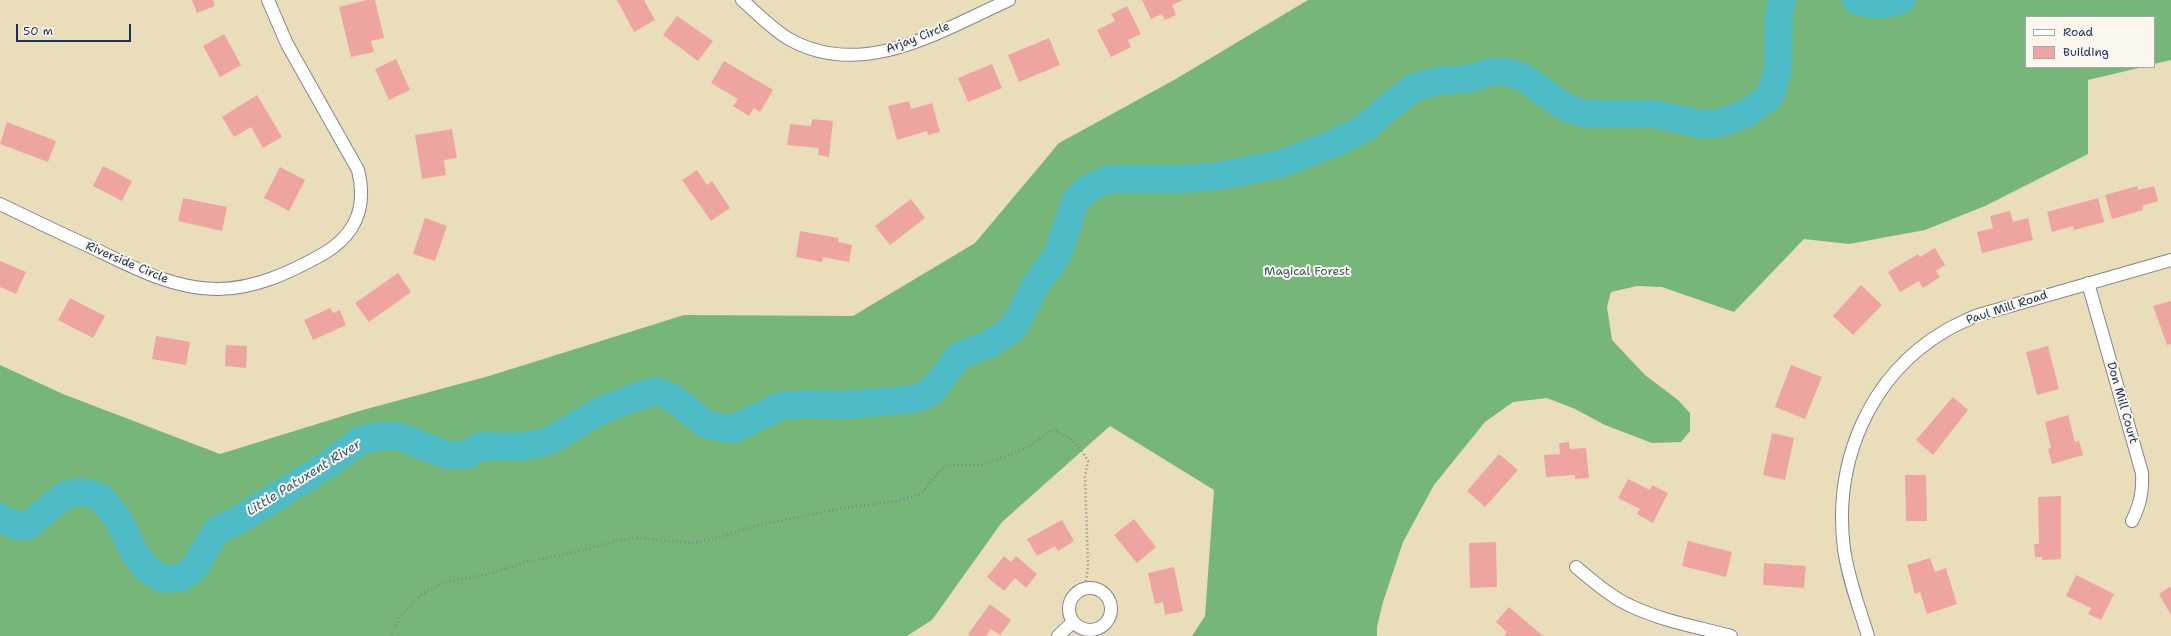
<!DOCTYPE html>
<html>
<head>
<meta charset="utf-8">
<style>
	body { margin:0 }
	#map { position:relative; width:2171px; height:636px; overflow:hidden; background:#e9deb9; font-family:"Shantell Sans",sans-serif }
	canvas { display:block }
	.legend { position:absolute; left:2025px; top:16px; width:130px; height:52px; box-sizing:border-box; background:#fbf7ec; border:1px solid #a1a7b3; margin:0; padding:5px 7px; list-style:none; font-size:12px; color:#1b2f5e }
	.legend li { display:flex; align-items:center; gap:8px; height:20px }
	.legend b { width:20px; border:1px solid #a1a7b3 }
	.scale { position:absolute; left:16px; top:24px; width:115px; height:18px; box-sizing:border-box; border:2px solid #1b2f5e; border-top:0; padding-left:5px; font-size:12px; line-height:14px; white-space:nowrap; color:#1b2f5e; -webkit-text-stroke:3px #fbf7ec; paint-order:stroke }
</style>
</head>
<body>
<div id="map">
<canvas width="2171" height="636"></canvas>
<ul class="legend">
<li><b style="height:5px;background:#fff"></b>Road</li>
<li><b style="height:11px;background:#eea5a1"></b>Building</li>
</ul>
<div class="scale">50 m</div>
</div>
<script>
const context = document.querySelector('canvas').getContext('2d');
context.lineJoin = 'round';
function paint(path, color) { context.fillStyle = color; context.fill(path, 'evenodd'); }
function strokePath(path, color, width, dash) { context.strokeStyle = color; context.lineWidth = width; context.lineCap = dash ? 'butt' : 'round'; context.setLineDash(dash || []); context.stroke(path); }
function write(font, color, halo, rows, align = 'center') {
  context.font = font + ' "Shantell Sans",sans-serif'; context.lineWidth = 4; context.setLineDash([]); context.textBaseline = 'middle'; context.strokeStyle = halo; context.fillStyle = color; for (const [text, x, y, turn = 0] of rows) {
    context.save(); context.translate(x, y); context.rotate((+turn || 0) * Math.PI / 180); context.textAlign = isNaN(turn) ? turn : align; if (halo) context.strokeText(text, 0, 0); context.fillText(text, 0, 0); context.restore();
  }
}
const forest = new Path2D(`
	M1308,0H2171V60L2154,64V17H2026V67H2143L2088,80V154L1985,206L1925,230L1849,244L1804,239L1734,312L1662,287L1637,286L1611,292L1607,307L1612,340L1645,375L1678,400L1690,413V431L1681,442L1652,443L1605,425L1575,409L1547,398L1513,402L1485,422L1434,485L1403,542L1383,602L1377,627V636H1192L1205,616L1214,490L1110,426L1002,522L932,620L907,636H0V365L63,394L220,454L359,411L489,376L684,315L853,316L975,243L1059,143L1174,80Z`);
const river = new Path2D(`
	M1856,0C1871,6 1885,6 1901,0
	M0,517L16,526H27L65,495L82,492L100,497L119,520L135,554L148,570L163,579L181,578L194,568L217,530L237,521L271,500L330,463L361,440L378,436H398L447,455H467L481,446L520,447L549,441L598,412L630,399L656,391L673,398L707,425L733,429L781,406L804,404L846,405L915,399L931,392L959,356L993,342L1014,327L1035,286L1058,254L1075,202L1088,188L1110,179H1185L1219,176L1280,164L1335,143L1366,127L1387,108L1415,87L1437,81L1468,79L1490,72H1508L1524,78L1565,107L1587,114H1655L1701,124H1717L1747,113L1770,96L1778,70L1779,15L1782,0`);
const building = new Path2D(`
	M192,0H213L215,6L197,13Z
	M367,0H375L384,38L371,41L374,52L351,57L339,7Z
	M617,0H644L655,20L634,32Z
	M1142,0H1183L1172,5L1176,15L1165,20L1162,14L1151,19Z
	M1127,6L1141,34L1128,40L1131,47L1111,57L1097,30L1115,21L1111,14Z
	M677,16L713,41L698,61L663,35Z
	M224,34L241,65L220,77L203,46Z
	M1049,38L1060,65L1019,82L1008,55Z
	M396,59L410,90L389,100L375,69Z
	M724,61L773,90L760,112L754,108L749,116L733,106L738,99L711,83Z
	M992,64L1002,88L968,102L958,78Z
	M257,95L282,137L263,148L251,127L234,137L222,117Z
	M909,101L911,109L932,103L940,132L928,135L927,131L897,140L888,106Z
	M812,119L833,121L829,157L818,155L819,148L787,145L790,124L811,126Z
	M7,122L56,141L48,162L0,144Z
	M452,129L457,158L444,160L446,175L422,179L415,135Z
	M103,166L132,181L122,201L93,186Z
	M280,167L305,180L289,211L264,198Z
	M697,170L707,185L712,181L730,208L711,221L682,180Z
	M2137,186L2138,190L2154,186L2158,201L2142,206L2143,210L2112,219L2105,195Z
	M183,198L227,207L222,231L178,221Z
	M2098,198L2104,222L2074,230L2073,226L2052,232L2047,212Z
	M911,199L925,218L890,245L875,226Z
	M2010,211L2013,222L2028,218L2033,240L1982,253L1977,232L1993,228L1990,216Z
	M425,218L447,226L435,261L413,254Z
	M800,231L838,238V242L852,245L849,262L823,257L822,262L796,257Z
	M1935,248L1945,265L1936,271L1940,277L1923,288L1919,281L1900,292L1888,272L1918,254L1920,257Z
	M0,261L26,272L16,294L0,287Z
	M398,273L411,292L369,322L355,303Z
	M1861,285L1882,305L1853,335L1833,316Z
	M70,298L105,316L93,338L58,320Z
	M2171,301V344L2167,345L2153,306Z
	M330,308L333,313L340,310L346,325L313,340L304,320Z
	M156,336L190,342L186,365L152,359Z
	M226,345L247,346L246,368L225,366Z
	M2048,346L2059,389L2037,395L2026,352Z
	M1791,365L1822,377L1805,419L1775,407Z
	M1953,397L1968,410L1933,455L1916,440Z
	M2068,415L2075,442L2079,441L2083,455L2052,464L2048,449L2051,448L2045,422Z
	M1772,433L1794,438L1785,480L1763,475Z
	M1569,442L1570,449L1586,448L1589,478L1575,479V475L1546,477L1544,455L1560,454L1559,443Z
	M1499,454L1518,470L1485,507L1467,491Z
	M1905,475H1926L1927,521H1906Z
	M1628,479L1650,490L1652,485L1668,493L1653,523L1637,514L1640,509L1618,498Z
	M2061,496V559L2042,560V557H2035L2034,544H2039L2038,497Z
	M1134,519L1156,547L1137,563L1114,535Z
	M1062,520L1074,541L1058,551L1055,546L1037,556L1027,539Z
	M1688,541L1732,552L1726,577L1682,566Z
	M1496,542L1497,587L1470,588L1469,543Z
	M1004,556L1011,562L1016,556L1037,574L1026,588L1015,578L1004,591L987,577Z
	M1930,558L1935,572L1946,568L1957,604L1927,614L1920,592L1915,594L1907,565Z
	M1764,563L1806,566L1804,588L1763,585Z
	M1174,567L1183,611L1165,615L1163,602L1155,604L1148,573Z
	M2076,575L2114,594L2101,620L2088,614L2091,608L2066,596Z
	M2171,586V615L2159,594Z
	M990,604L1011,620L1000,635L991,629L986,636H970L968,634Z
	M1509,607L1543,636H1504L1507,632L1496,622Z`);
const path = new Path2D(`
	M390,636L400,617L416,600L428,590L446,582L484,575L526,562L584,550L619,540L638,538L694,543L712,539L759,525L844,508L896,501L921,494L940,470L948,465H983L1027,448L1051,430C1066,432 1081,448 1088,461L1085,476L1088,567L1085,589`);
const street = new Path2D(`
	M742,0C757,13 772,29 789,39C863,81 942,30 1009,0
	M0,204C31,219 62,234 93,248C132,267 171,288 215,289C253,290 291,272 323,254C357,234 367,206 358,170L287,44L268,0
	M2088,283L2142,473C2143,492 2140,505 2132,521
	M1576,567C1593,581 1611,597 1631,606C1662,621 1698,627 1731,636
	M1069 609a21 21 0 1 1 42 0a21 21 0 1 1-42 0Z
	M1058,636L1073,622
	M1868,636C1859,607 1848,578 1844,549C1833,462 1869,376 1945,331C1955,325 1965,321 1975,316L2171,260`);
const streetNames = [
	["Arjay Circle",918,38,-21],
	["Riverside Circle",127,263,23],
	["Paul Mill Road",2007,308,-18],
	["Don Mill Court",2122,403,74]
];
const parkNames = [
	["Magical Forest",1307,272]
];
const waterNames = [
	["Little Patuxent River",304,478,-32]
];
paint(forest, '#76b779');
strokePath(river, '#4ebcc6', 28);
paint(building, '#eea5a1');
strokePath(street, '#82868c', 14);
strokePath(path, '#82868c', 2.5, [1, 3]);
strokePath(street, '#fff', 12);
write('12px', '#1b2f5e', '#fbf7ec', streetNames);
write('12px', '#39596a', '#fbf7ec', parkNames);
write('italic 13px', '#2a597d', '#fbf7ec', waterNames);
</script>
</body>
</html>
